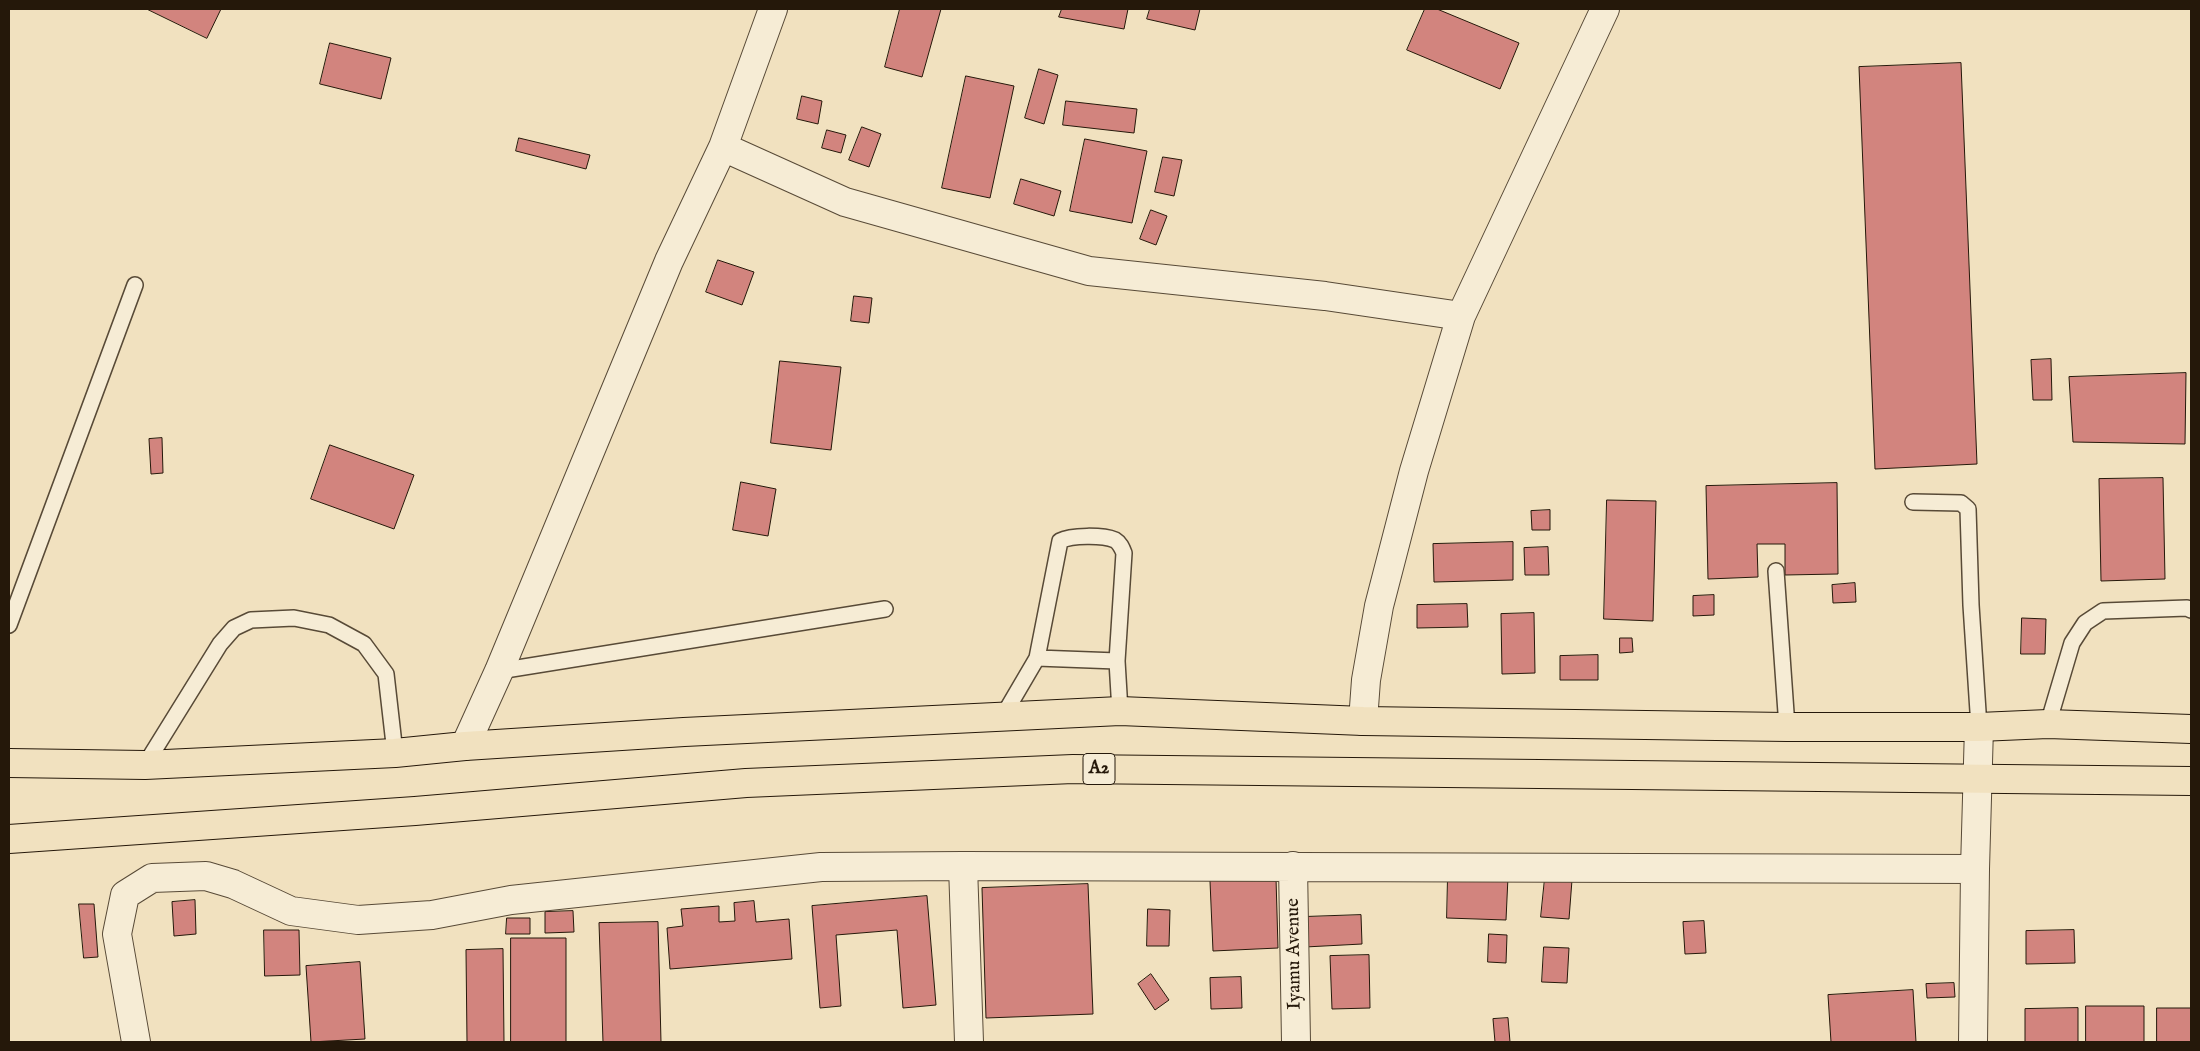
<!DOCTYPE html>
<html>
<head>
<meta charset="utf-8">
<style>
	body { margin:0 }
	#map { position:relative; width:2200px; height:1051px; overflow:hidden; background:#f1e1bf; font-family:"IM FELL English",serif }
	canvas { display:block }
	.frame { position:absolute; inset:0; border:10px solid #25180a; pointer-events:none }
</style>
</head>
<body>
<div id="map">
<canvas width="2200" height="1051"></canvas>
<div class="frame"></div>
</div>
<script>
const context = document.querySelector('canvas').getContext('2d');
context.lineJoin = 'round';
function paint(path, color) { context.fillStyle = color; context.fill(path, 'evenodd'); }
function strokePath(path, color, width, dash) { context.strokeStyle = color; context.lineWidth = width; context.lineCap = dash ? 'butt' : 'round'; context.setLineDash(dash || []); context.stroke(path); }
function write(font, color, halo, rows, align = 'center') {
  context.font = font + ' "IM FELL English",serif'; context.lineWidth = 5; context.setLineDash([]); context.textBaseline = 'middle'; context.strokeStyle = halo; context.fillStyle = color; for (const [text, x, y, turn = 0] of rows) {
    context.save(); context.translate(x, y); context.rotate((+turn || 0) * Math.PI / 180); context.textAlign = isNaN(turn) ? turn : align; if (halo) context.strokeText(text, 0, 0); context.fillText(text, 0, 0); context.restore();
  }
}
const building = new Path2D(`
	M147,9H221L207,38Z
	M900,9H941L922,77L885,67Z
	M1062,9H1128L1124,29L1059,17Z
	M1150,9H1200L1195,30L1147,19Z
	M1425,9H1437L1519,43L1500,89L1407,50Z
	M330,43L391,58L381,99L320,84Z
	M1961,63L1977,464L1875,469L1859,67Z
	M1039,69L1058,75L1044,124L1025,118Z
	M966,76L1014,86L990,198L942,188Z
	M802,96L822,101L818,124L797,119Z
	M1066,101L1137,109L1134,133L1063,125Z
	M862,127L881,134L869,167L849,160Z
	M827,130L846,135L841,153L822,148Z
	M519,138L590,155L586,169L516,151Z
	M1085,139L1147,151L1132,223L1070,211Z
	M1163,157L1182,160L1174,196L1155,192Z
	M1021,179L1061,191L1054,216L1014,204Z
	M1151,210L1167,216L1156,245L1140,239Z
	M718,260L754,272L742,305L706,292Z
	M854,296L872,298L869,323L851,321Z
	M2051,359L2052,400H2033L2031,360Z
	M780,361L841,367L831,450L771,443Z
	M2186,373L2185,444L2073,442L2069,377Z
	M162,438L163,473L151,474L149,439Z
	M330,445L414,475L394,529L311,499Z
	M2163,478L2165,579L2101,581L2099,479Z
	M741,482L776,489L768,536L733,530Z
	M1837,483L1838,574L1785,575V544H1757L1758,577L1708,579L1706,486Z
	M1607,500L1656,501L1653,621L1604,619Z
	M1550,510V530H1532L1531,511Z
	M1513,542V580L1434,582L1433,544Z
	M1548,547L1549,575H1525L1524,548Z
	M1855,583L1856,602L1833,603L1832,585Z
	M1714,595V615L1693,616V596Z
	M1467,604L1468,627L1417,628V605Z
	M1534,613L1535,673L1502,674L1501,614Z
	M2022,618L2046,619L2045,654H2021Z
	M1620,638H1632L1633,652L1620,653Z
	M1598,655V680H1560V656Z
	M1448,875L1508,877L1506,920L1447,918Z
	M1276,878L1278,948L1213,951L1210,881Z
	M1545,878L1572,880L1569,919L1541,917Z
	M1088,884L1093,1014L986,1018L982,888Z
	M927,896L936,1005L903,1008L897,930L836,935L841,1006L820,1008L812,906Z
	M195,900L196,934L174,936L172,902Z
	M754,901L756,922L789,919L792,959L670,969L667,928L683,926L681,909L719,906V922L735,921L734,903Z
	M79,904H94L98,957L84,958Z
	M1148,909L1170,910L1169,946H1147Z
	M573,911L574,932L545,933V912Z
	M1361,915L1362,944L1305,947L1303,917Z
	M507,918H530V934H506Z
	M1704,921L1706,953L1685,954L1683,922Z
	M658,922L661,1042H603L599,923Z
	M264,930H299L300,975L265,976Z
	M2074,930L2075,963L2026,964V931Z
	M1489,934L1507,935L1506,963L1488,962Z
	M511,938H566V1042H511Z
	M1544,947L1569,948L1567,983L1542,982Z
	M503,949L504,1042H467L466,950Z
	M1369,955L1370,1008L1332,1009L1330,956Z
	M360,962L365,1039L311,1042L306,966Z
	M1151,974L1169,1000L1155,1010L1138,984Z
	M1241,977L1242,1008L1211,1009L1210,978Z
	M1954,983L1955,997L1927,998L1926,984Z
	M1913,990L1916,1042H1831L1828,995Z
	M2086,1006H2144V1042H2086Z
	M2078,1008V1042H2025V1009Z
	M2157,1008H2191V1042H2157Z
	M1508,1018L1510,1042H1495L1493,1019Z`);
const lane = new Path2D(`
	M1913,502L1961,503L1968,509L1971,605L1979,727
	M1776,571L1787,727
	M9,625L135,285
	M1037,658L1060,541C1071,535 1103,535 1115,540C1120,543 1122,548 1124,553L1117,661
	M499,671L885,609
	M1003,716L1037,658L1117,661L1120,711
	M2048,724L2072,643L2085,623L2103,611L2187,608L2191,610
	M145,765L220,644L234,628L251,620L294,618L329,625L364,644L386,674L395,753`);
const street = new Path2D(`
	M723,147L845,202L1089,271L1325,296L1461,316
	M1363,721L1366,680L1379,606L1414,471L1461,316L1605,9
	M465,746L499,671L669,261L723,147L773,9
	M963,866L1975,869
	M1293,866L1296,1042
	M136,1042L117,934L125,895L152,878L206,876L233,884L291,911L358,920L432,915L511,900L821,867L963,866L969,1042
	M1973,1042L1975,869L1979,727`);
const highway = new Path2D(`
	M9,763L145,765L395,753L465,746L684,732L1120,711L1363,721L1787,727H1979L2048,724L2191,729
	M9,839L415,811L746,783L1073,769L2191,781`);
const shields = [
	[1099,769,32]
];
const shieldNames = [
	["A2",1099,769]
];
const streetNames = [
	["Iyamu Avenue",1295,954,-91]
];
paint(building, '#d2847e');
strokePath(building, '#25180a', 1);
strokePath(lane, '#584a37', 18);
strokePath(street, '#584a37', 30);
strokePath(highway, '#25180a', 30);
strokePath(lane, '#f6ecd5', 15);
strokePath(street, '#f6ecd5', 28);
strokePath(highway, '#f1e1bf', 28);
for (const [x, y, w] of shields) { const box = new Path2D(); box.roundRect(x - w / 2, y - 15.5, w, 31, 4); context.fillStyle = '#f6ecd5'; context.fill(box); strokePath(box, '#25180a', 1); }
write('bold 18px', '#25180a', null, shieldNames);
write('19px', '#25180a', '#f6ecd5', streetNames);
</script>
</body>
</html>
